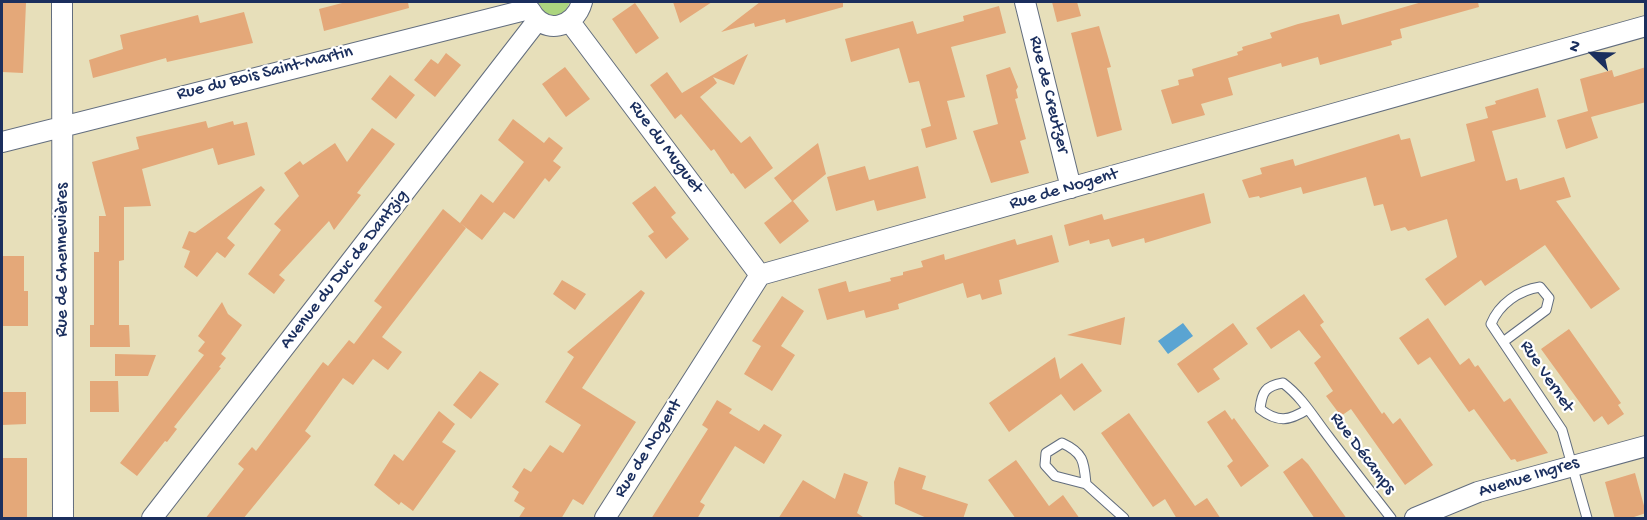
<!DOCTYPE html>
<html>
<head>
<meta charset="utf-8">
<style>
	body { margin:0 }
	#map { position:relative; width:1647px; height:520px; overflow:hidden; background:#e7dfba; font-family:"Gochi Hand",sans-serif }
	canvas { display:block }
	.frame { position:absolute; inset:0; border:3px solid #1b2f5e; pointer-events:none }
	.north { position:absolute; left:1563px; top:24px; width:60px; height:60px; -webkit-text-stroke:4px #fff; paint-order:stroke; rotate:293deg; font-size:16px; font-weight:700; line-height:24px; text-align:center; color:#1b2f5e }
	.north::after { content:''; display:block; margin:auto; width:21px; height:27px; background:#1b2f5e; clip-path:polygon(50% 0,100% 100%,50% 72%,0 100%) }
</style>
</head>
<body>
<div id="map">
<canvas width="1647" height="520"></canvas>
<div class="frame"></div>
<div class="north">N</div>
</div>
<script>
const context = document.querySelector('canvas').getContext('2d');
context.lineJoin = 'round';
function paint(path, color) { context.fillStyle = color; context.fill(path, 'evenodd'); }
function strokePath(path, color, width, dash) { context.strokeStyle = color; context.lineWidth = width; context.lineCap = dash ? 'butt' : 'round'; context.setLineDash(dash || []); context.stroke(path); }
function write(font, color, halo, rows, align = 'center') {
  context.font = font + ' "Gochi Hand",sans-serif'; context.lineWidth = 4.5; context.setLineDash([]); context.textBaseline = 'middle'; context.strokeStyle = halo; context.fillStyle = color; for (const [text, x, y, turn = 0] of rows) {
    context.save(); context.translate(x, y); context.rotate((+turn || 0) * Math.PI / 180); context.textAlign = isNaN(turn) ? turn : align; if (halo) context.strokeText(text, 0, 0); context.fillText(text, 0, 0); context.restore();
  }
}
const green = new Path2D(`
	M538,2H570L564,13L555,16L545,13Z`);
const water = new Path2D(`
	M1183,323L1193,336L1168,354L1158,341Z`);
const building = new Path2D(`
	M2,2L26,3L23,73L2,72Z
	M346,2H408L409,8L324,31L319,9Z
	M673,2H712L680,23Z
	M760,2H843V7L786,23L785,19L755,27L754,23L721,32Z
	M1052,2H1077L1081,16L1057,22Z
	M1422,2H1478L1479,7L1400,29L1402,38L1391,41L1392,45L1320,65L1318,57L1282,67L1281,63L1228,78L1233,95L1201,104L1205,115L1172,124L1161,90L1179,85L1178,80L1194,76L1192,69L1238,55L1237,52L1243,50L1242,47L1272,38L1270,33L1298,24L1339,14L1342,25Z
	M635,3L659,38L636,54L612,19Z
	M999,6L1006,33L951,47L965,97L947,101L957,139L926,148L921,129L931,126L919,81L909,83L899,48L851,62L845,39L913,21L917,34L964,21L963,16Z
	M244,12L253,43L167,62L166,58L93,78L89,60L123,49L120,35L198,15L200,23Z
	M1099,26L1111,67L1107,68L1122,130L1097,137L1071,33Z
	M446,53L461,65L435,97L414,80L431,59L438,64Z
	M748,54L734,85L713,77L717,83L700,97L741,143L750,136L773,168L745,189L733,173L731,174L714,149L711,151L681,114L675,119L650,85L667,72L682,93Z
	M565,67L590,99L566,117L542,84Z
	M1010,67L1018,87L1016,90L1018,98L1015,99L1026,139L1020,141L1029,173L991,183L973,131L998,124L986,75Z
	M1646,67V102L1591,117L1598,138L1566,149L1557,120L1588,111L1580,79L1612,70L1614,77Z
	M390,75L415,95L396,119L371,99Z
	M1538,88L1546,117L1492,131L1506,181L1517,178L1520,190L1564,177L1571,197L1556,201L1620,289L1591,309L1545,245L1485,286L1481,280L1445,306L1425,279L1457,257L1447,219L1408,231L1405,227L1391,231L1383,204L1374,206L1366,177L1303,194L1301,187L1260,198L1259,196L1249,198L1242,180L1262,174L1260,168L1293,159L1295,166L1399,134L1401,140L1410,138L1421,177L1475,161L1466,124L1488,118L1485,107L1496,104L1495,101Z
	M513,119L544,143L549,137L563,148L553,161L561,167L549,182L545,178L514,219L504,212L482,240L460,223L481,194L493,203L524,162L498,140Z
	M206,121L208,128L233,121L234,125L247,122L255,155L218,165L213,148L142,169L151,206L124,207V260L119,261V325H129L130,347H90V325H94V252H99V216H106L92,162L139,149L136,137Z
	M372,128L395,144L357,193L361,195L334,230L329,221L279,275L285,280L274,294L248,274L281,230L274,224L299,196L284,173L300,161L303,165L335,143L347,162Z
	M818,143L826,174L793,201L809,221L780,244L764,223L792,201L774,178Z
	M865,166L869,180L918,166L926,198L877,211L874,200L836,211L827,177Z
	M261,186L265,190L227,238L235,245L225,258L217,252L197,277L184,267L190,251L182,248L189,231L195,233Z
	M655,186L676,213L671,217L689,239L666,259L648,236L654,232L632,203Z
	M1204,193L1211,223L1145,243L1144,238L1112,247L1109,239L1090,244L1089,240L1069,246L1064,225L1102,214L1104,220Z
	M443,209L466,228L382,337L402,352L388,370L373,359L353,385L343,378L305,431L311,436L243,519H205L244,469L238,464L252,447L256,451L323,362L328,366L349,340L354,344L382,307L374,301Z
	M1052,235L1059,262L999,280L1002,294L982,300L980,294L967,298L963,283L898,304L899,309L866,318L864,310L827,320L818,289L846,281L849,292L891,281L890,278L903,275V272L923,267L921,261L944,254L945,260L1015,239L1017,245Z
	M2,256H24V291H28V326H2Z
	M562,280L586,294L575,310L553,294Z
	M641,290L645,293L582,388L636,422L583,505L573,499L561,519H518L525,508L514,501L519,492L512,487L524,468L531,472L550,445L563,453L581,425L545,402L574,357L567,352Z
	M1304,294L1324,322L1320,325L1382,414L1384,412L1393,424L1400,418L1433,465L1405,485L1351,409L1341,416L1326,396L1333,391L1314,363L1321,357L1299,330L1271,349L1256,328Z
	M782,296L804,311L781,346L795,355L772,391L744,374L761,346L752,341Z
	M222,302L228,314L242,325L221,354L226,358L219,367L221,368L174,427L177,429L167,442L165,441L137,476L120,463L204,355L198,351L205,342L198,336Z
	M1125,317L1121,345L1067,335Z
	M1428,318L1460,365L1469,358L1475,367L1478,365L1504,402L1510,398L1548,453L1517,462L1515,459L1511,460L1474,409L1469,412L1430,357L1418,365L1399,338Z
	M1233,323L1248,344L1213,369L1220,379L1198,393L1177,364Z
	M1569,329L1621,403L1618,405L1624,414L1608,425L1602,416L1594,422L1541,349Z
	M115,354L156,355L148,376H115Z
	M1055,357L1060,379L1082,363L1102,391L1074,411L1061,394L1009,432L989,403Z
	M480,371L499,384L471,419L453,405Z
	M90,381H118L119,412H90Z
	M2,392H26V424L2,425Z
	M717,400L732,409L729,413L759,431L764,424L782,435L764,464L735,446L700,502L705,505L697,519H651L708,429L702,425Z
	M1225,410L1232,420L1234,418L1269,466L1241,487L1227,466L1233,461L1207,422Z
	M439,411L455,424L442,442L456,451L413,511L401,502L399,505L374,485L394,454L403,461Z
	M1129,413L1195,506L1207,498L1221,519H1177L1165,499L1153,507L1101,433Z
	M2,458H27V519H2Z
	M1302,458L1308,464L1347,519H1315L1283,472Z
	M1016,460L1049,506L1063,495L1080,519H1016L988,480Z
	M899,467L926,476L922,489L968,504L963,519H929L895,504L894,482Z
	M844,473L868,482L857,513L866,519H778L803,480L835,499Z
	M1635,473L1646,513L1628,519H1615L1605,482Z`);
const lane = new Path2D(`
	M1503,342L1546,310L1549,298L1540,287C1519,290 1499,304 1491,324L1562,430L1587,518
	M1308,409C1289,421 1278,423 1260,409C1262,392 1265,386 1283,383C1302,397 1314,418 1328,436C1349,464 1370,491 1391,518
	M1086,484C1084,462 1084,453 1062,443L1046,453L1045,465L1055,476L1086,484L1124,518`);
const street = new Path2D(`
	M62,2L63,518
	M1025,2L1071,188
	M530,10C544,36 575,28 582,2
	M570,22L760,275
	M2,142L529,9
	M152,518L537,21
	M605,518L760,275L1646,26
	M1415,518L1478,492L1646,446`);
const streetNames = [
	["Rue du Bois Saint-Martin",265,74,-14],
	["Rue de Creutzer",1048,95,76],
	["Rue du Muguet",665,148,53],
	["Rue de Nogent",1064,190,-16],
	["Rue de Chennevières",63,260,-90],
	["Avenue du Duc de Dantzig",345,270,-52],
	["Rue Vernet",1546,377,56],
	["Rue de Nogent",649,449,-58],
	["Rue Décamps",1362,454,53],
	["Avenue Ingres",1529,478,-17]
];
paint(green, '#acd57f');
paint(water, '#5aa4d2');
paint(building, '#e4a879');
strokePath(lane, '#626d7e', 11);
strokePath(street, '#626d7e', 22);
strokePath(lane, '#fff', 9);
strokePath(street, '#fff', 20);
write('18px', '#1b2f5e', '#fff', streetNames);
</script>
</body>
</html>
